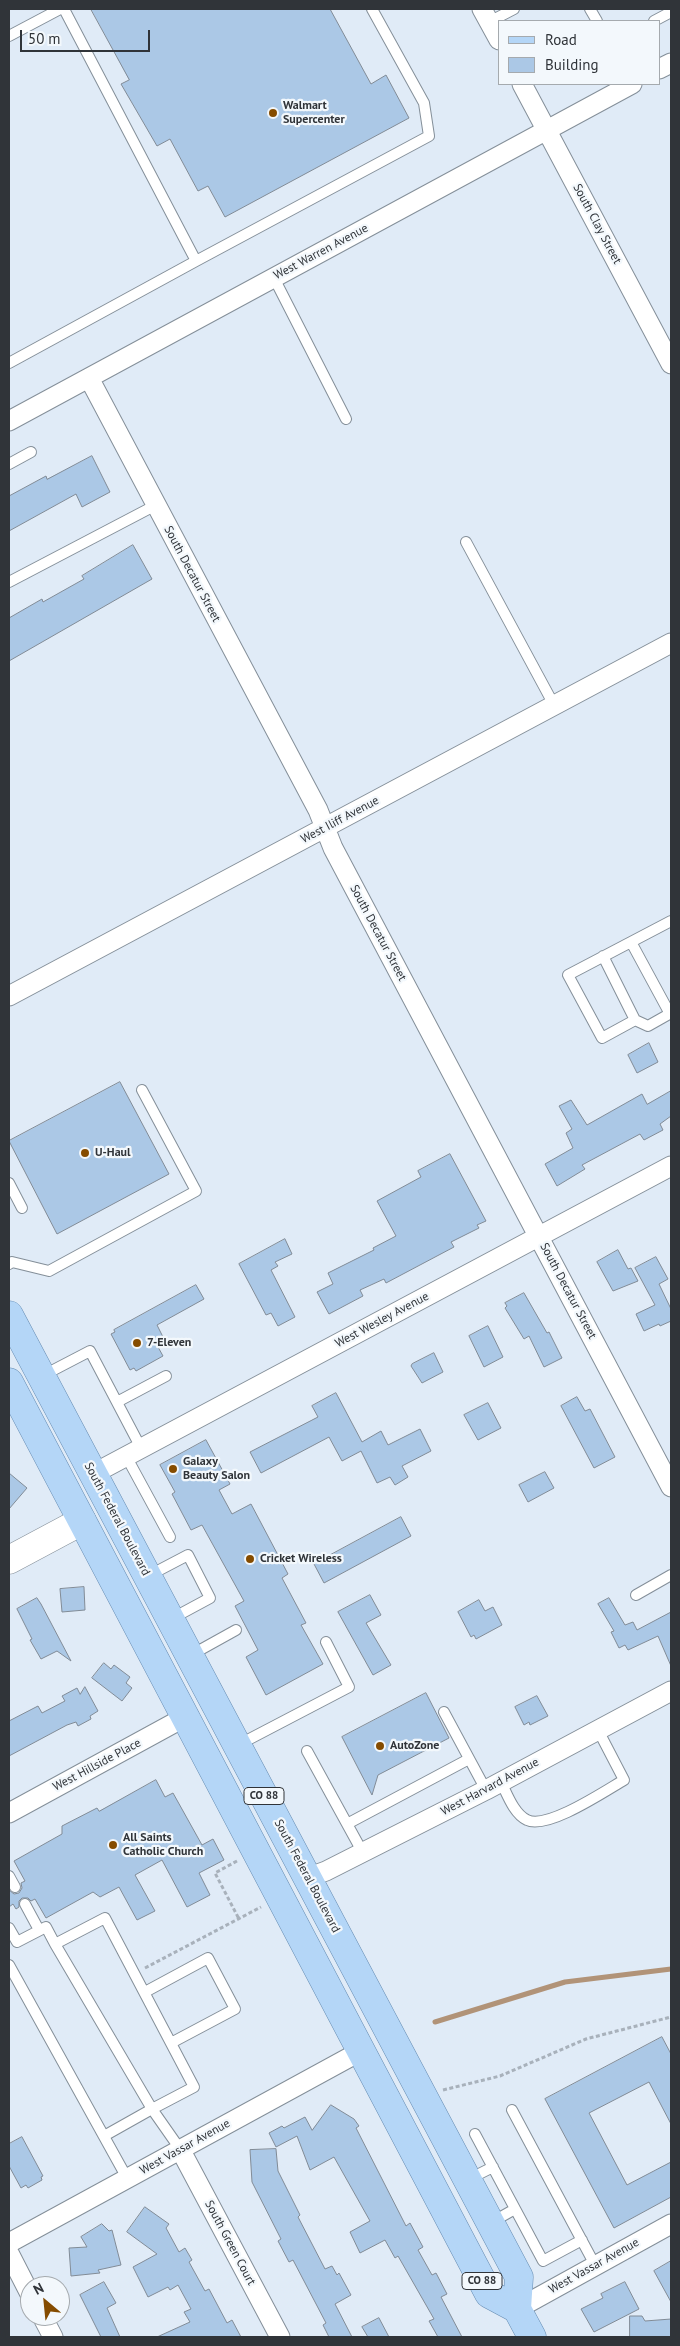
<!DOCTYPE html>
<html>
<head>
<meta charset="utf-8">
<style>
	body { margin:0 }
	#map { position:relative; width:680px; height:2346px; overflow:hidden; background:#e0ebf7; font-family:"PT Sans",sans-serif }
	canvas { display:block }
	.frame { position:absolute; inset:0; border:10px solid #303439; pointer-events:none }
	.legend { position:absolute; left:498px; top:20px; width:162px; height:65px; box-sizing:border-box; background:#f3f8fc; border:1px solid #a5aaae; margin:0; padding:6px 9px; list-style:none; font-size:15px; color:#303439 }
	.legend li { display:flex; align-items:center; gap:10px; height:25px }
	.legend b { width:25px; border:1px solid #a5aaae }
	.north { position:absolute; left:20px; top:2276px; width:50px; height:50px; box-sizing:border-box; background:#f3f8fc; border:1px solid #a5aaae; border-radius:50%; rotate:332deg; font-size:14px; font-weight:700; line-height:20px; text-align:center; color:#303439 }
	.north::after { content:''; display:block; margin:auto; width:18px; height:22px; background:#854c00; clip-path:polygon(50% 0,100% 100%,50% 72%,0 100%) }
	.scale { position:absolute; left:20px; top:30px; width:130px; height:22px; box-sizing:border-box; border:2px solid #303439; border-top:0; padding-left:6px; font-size:15px; line-height:18px; white-space:nowrap; color:#303439; -webkit-text-stroke:4px #f3f8fc; paint-order:stroke }
</style>
</head>
<body>
<div id="map">
<canvas width="680" height="2346"></canvas>
<div class="frame"></div>
<ul class="legend">
<li><b style="height:6px;background:#b4d6f7"></b>Road</li>
<li><b style="height:14px;background:#abc8e6"></b>Building</li>
</ul>
<div class="north">N</div>
<div class="scale">50 m</div>
</div>
<script>
const context = document.querySelector('canvas').getContext('2d');
context.lineJoin = 'round';
function strokePath(path, color, width, dash) { context.strokeStyle = color; context.lineWidth = width; context.lineCap = dash ? 'butt' : 'round'; context.setLineDash(dash || []); context.stroke(path); }
function paint(path, color) { context.fillStyle = color; context.fill(path, 'evenodd'); }
function write(font, color, halo, rows, align = 'center') {
  context.font = font + ' "PT Sans",sans-serif'; context.lineWidth = 4.5; context.setLineDash([]); context.textBaseline = 'middle'; context.strokeStyle = halo; context.fillStyle = color; for (const [text, x, y, turn = 0] of rows) {
    context.save(); context.translate(x, y); context.rotate((+turn || 0) * Math.PI / 180); context.textAlign = isNaN(turn) ? turn : align; if (halo) context.strokeText(text, 0, 0); context.fillText(text, 0, 0); context.restore();
  }
}
const stream = new Path2D(`
	M435,2022L565,1982L671,1969`);
const building = new Path2D(`
	M91,9H330L371,84L386,75L409,118L225,217L208,186L198,191L170,139L157,146L121,84L129,80Z
	M92,456L110,492L82,507L76,494L9,531V496L46,476L47,479Z
	M133,545L152,579L9,661V618L42,599L43,602L84,579L82,576Z
	M649,1043L658,1062L637,1073L628,1055Z
	M120,1082L169,1174L57,1234L9,1141Z
	M671,1091V1116L660,1124L663,1130L644,1140L640,1134L582,1165L585,1169L557,1186L545,1164L573,1148L566,1133L572,1129L559,1106L571,1100L587,1125L642,1094L647,1104Z
	M450,1154L486,1221L477,1225L479,1228L451,1242L454,1247L386,1283L384,1279L360,1290L363,1296L329,1314L317,1292L333,1284L328,1273L374,1250L373,1248L396,1236L377,1201L421,1177L418,1171Z
	M285,1239L292,1254L275,1262L278,1266L271,1270L295,1317L278,1326L271,1313L266,1315L239,1264Z
	M618,1250L628,1269L631,1268L638,1281L613,1291L597,1262Z
	M656,1257L668,1279L659,1284L671,1309V1321L660,1326L659,1324L644,1331L636,1314L655,1305L635,1268Z
	M196,1285L204,1299L157,1325L166,1343L158,1347L163,1356L136,1371L134,1368L130,1370L111,1334L115,1332L114,1330Z
	M524,1293L547,1333L549,1332L562,1358L544,1367L529,1336L524,1339L505,1308L507,1306L505,1303Z
	M488,1326L503,1357L484,1367L469,1336Z
	M434,1353L443,1372L422,1383L411,1366L412,1364Z
	M336,1393L362,1442L381,1431L388,1445L420,1429L431,1451L402,1466L408,1477L395,1485L390,1477L377,1483L361,1451L342,1461L329,1437L261,1473L250,1452L318,1417L312,1406Z
	M577,1397L585,1411L590,1409L615,1457L594,1468L561,1406Z
	M488,1403L501,1428L478,1440L464,1415Z
	M206,1440L230,1484L219,1490L232,1514L251,1504L288,1574L282,1578L306,1623L301,1625L323,1664L266,1695L246,1657L258,1650L235,1606L244,1601L202,1525L191,1530L172,1494L175,1492L160,1465Z
	M545,1472L554,1488L528,1502L519,1485Z
	M9,1473L27,1488L9,1509Z
	M401,1517L411,1536L324,1583L314,1564Z
	M84,1587L85,1610L62,1612L60,1589Z
	M370,1595L381,1615L366,1623L391,1665L373,1675L338,1612Z
	M37,1598L41,1604L71,1661L57,1651L41,1659L30,1640L32,1639L17,1609Z
	M609,1598L625,1625L633,1622L637,1630L671,1612V1666L658,1636L628,1650L625,1645L619,1648L611,1632L614,1631L598,1604Z
	M479,1600L485,1611L493,1607L502,1625L476,1639L474,1635L471,1637L458,1612Z
	M104,1663L111,1669L114,1665L130,1677L126,1683L132,1688L122,1701L92,1678Z
	M85,1687L98,1711L90,1716L91,1719L78,1726L76,1722L67,1725L9,1756V1721L38,1706L42,1713L65,1701L62,1696L77,1688L80,1694Z
	M426,1693L449,1738L378,1775L372,1795L342,1737Z
	M537,1696L548,1716L530,1725L529,1722L524,1725L515,1707Z
	M156,1780L165,1797L173,1793L202,1845L213,1839L224,1860L199,1873L210,1895L187,1907L162,1860L135,1875L155,1911L137,1920L119,1887L100,1897L93,1892L46,1918L35,1899L31,1901L28,1898H22L19,1901V1907L16,1909L13,1904L9,1907V1890L14,1894L19,1893L22,1888L21,1883L25,1881L14,1861L62,1834V1826L97,1808L99,1811Z
	M662,2037L671,2054V2124L649,2082L589,2113L627,2185L671,2162V2197L614,2228L545,2099Z
	M331,2105L354,2119L359,2126L356,2128L406,2226L410,2223L423,2247L418,2250L432,2275L436,2273L447,2294L441,2297L462,2337H438L429,2321L434,2319L398,2256L395,2258L385,2240L360,2253L350,2232L370,2221L334,2157L310,2170L297,2136L276,2147L269,2133L282,2126L284,2128L305,2117L312,2130Z
	M22,2137L43,2176L41,2177L42,2180L28,2188L26,2185L21,2188L9,2166V2144Z
	M276,2149L278,2171L300,2215L298,2217L325,2269L332,2266L337,2275L339,2273L351,2295L335,2304L352,2337H329L323,2325L326,2323L293,2260L289,2262L278,2241L281,2239L252,2182L250,2150Z
	M145,2207L169,2224L166,2228L179,2252L185,2248L192,2260L189,2262L205,2291L209,2289L227,2323L232,2320L241,2337H157L190,2322L184,2312L191,2309L178,2285L170,2290L168,2287L148,2297L133,2267L157,2254L127,2232Z
	M102,2224L109,2231L112,2230L121,2265L98,2270L100,2273L71,2276L69,2248L87,2247L81,2237Z
	M671,2261V2302L654,2271Z
	M104,2282L116,2303L107,2308L120,2337H101L80,2295Z
	M625,2282L639,2309L594,2332L581,2309L603,2298L601,2294Z
	M630,2316H642L645,2321L671,2319V2337H630Z
	M379,2318L389,2337H368L362,2327Z`);
const path = new Path2D(`
	M237,1861L215,1873L239,1919
	M145,1968L261,1907
	M443,2090L500,2076L586,2039L671,2017`);
const lane = new Path2D(`
	M590,9L597,21
	M654,21L671,12
	M489,22L514,9
	M9,36L60,9
	M196,261L429,136L424,103L372,9
	M274,278L346,419
	M9,363L196,261L64,9
	M9,464L31,452
	M466,542L554,705
	M9,582L156,505
	M671,921L568,975L602,1038L635,1020L648,1026L671,1013
	M631,942L670,1014
	M603,956L635,1020
	M9,1183L22,1208
	M9,1264L12,1262L49,1271L196,1191L142,1090
	M42,1376L90,1351L141,1448
	M117,1402L166,1376
	M126,1456L170,1537
	M148,1576L188,1555L210,1598L171,1619
	M636,1595L671,1575
	M191,1655L236,1630
	M444,1712L486,1790
	M238,1745L349,1687L326,1642
	M307,1751L363,1853
	M501,1782C507,1794 514,1814 527,1820C547,1830 605,1791 624,1780L598,1730
	M347,1824L469,1759
	M9,1876L15,1887
	M25,1904L39,1930
	M9,1928L17,1942L46,1927L55,1944L105,1918L194,2087L152,2109L55,1944
	M9,1965L127,2178
	M145,1992L208,1958L235,2009L171,2043
	M512,2110L595,2265
	M475,2134L543,2261L582,2240
	M104,2136L152,2109L180,2149
	M469,2179L493,2167
	M492,2222L515,2209`);
const street = new Path2D(`
	M482,9L499,40
	M659,69L671,63
	M522,84L671,364
	M89,378L318,810L333,848L671,1487
	M9,421L632,84
	M9,996L671,643
	M93,1474L671,1166
	M9,1813L185,1717
	M307,1878L326,1871L486,1790L671,1691
	M180,2149L280,2337
	M9,2243L361,2051
	M9,2253L30,2294
	M517,2309L671,2224
	M42,2316L53,2337`);
const secondary = new Path2D(`
	M9,1560L82,1521`);
const primary = new Path2D(`
	M9,1315L519,2277L517,2309L532,2337
	M9,1382L489,2294L517,2309`);
const markers = [
	[273,113,5,"#854c00"],
	[85,1153,5,"#854c00"],
	[137,1343,5,"#854c00"],
	[173,1469,5,"#854c00"],
	[250,1559,5,"#854c00"],
	[380,1746,5,"#854c00"],
	[113,1845,5,"#854c00"]
];
const shields = [
	[264,1796,40],
	[482,2281,40]
];
const shieldNames = [
	["CO 88",264,1796],
	["CO 88",482,2281]
];
const poiNames = [
	["Walmart",283,106],
	["Supercenter",283,120],
	["U-Haul",95,1153],
	["7-Eleven",147,1343],
	["Galaxy",183,1462],
	["Beauty Salon",183,1476],
	["Cricket Wireless",260,1559],
	["AutoZone",390,1746],
	["All Saints",123,1838],
	["Catholic Church",123,1852]
];
const streetNames = [
	["South Clay Street",597,224,62],
	["West Warren Avenue",321,252,-28],
	["South Decatur Street",192,574,62],
	["West Iliff Avenue",340,820,-28],
	["South Decatur Street",378,933,62],
	["South Decatur Street",568,1291,62],
	["West Wesley Avenue",382,1320,-28],
	["South Federal Boulevard",117,1519,62],
	["West Hillside Place",97,1765,-28],
	["West Harvard Avenue",490,1787,-28],
	["South Federal Boulevard",307,1876,62],
	["West Vassar Avenue",185,2147,-29],
	["South Green Court",230,2243,62],
	["West Vassar Avenue",594,2266,-29]
];
strokePath(stream, '#b19378', 5);
paint(building, '#abc8e6');
strokePath(building, '#818b96', 1);
strokePath(lane, '#848f99', 12);
strokePath(street, '#848f99', 21);
strokePath(secondary, '#848f99', 29);
strokePath(primary, '#658bb1', 29);
strokePath(path, '#a8b1bb', 3, [4, 2.5]);
strokePath(lane, '#fff', 10);
strokePath(street, '#fff', 19);
strokePath(secondary, '#fff', 28);
strokePath(primary, '#b4d6f7', 28);
for (const [x, y, r, color] of markers) { const dot = new Path2D(); dot.arc(x, y, r, 0, 2 * Math.PI); context.fillStyle = color; context.fill(dot); strokePath(dot, '#f3f8fc', 2); }
for (const [x, y, w] of shields) { const box = new Path2D(); box.roundRect(x - w / 2, y - 8.5, w, 17, 4); context.fillStyle = '#f3f8fc'; context.fill(box); strokePath(box, '#303439', 1); }
write('bold 11px', '#303439', null, shieldNames);
write('bold 12px', '#303439', '#f3f8fc', poiNames, 'left');
write('12px', '#303439', '#f3f8fc', streetNames);
</script>
</body>
</html>
